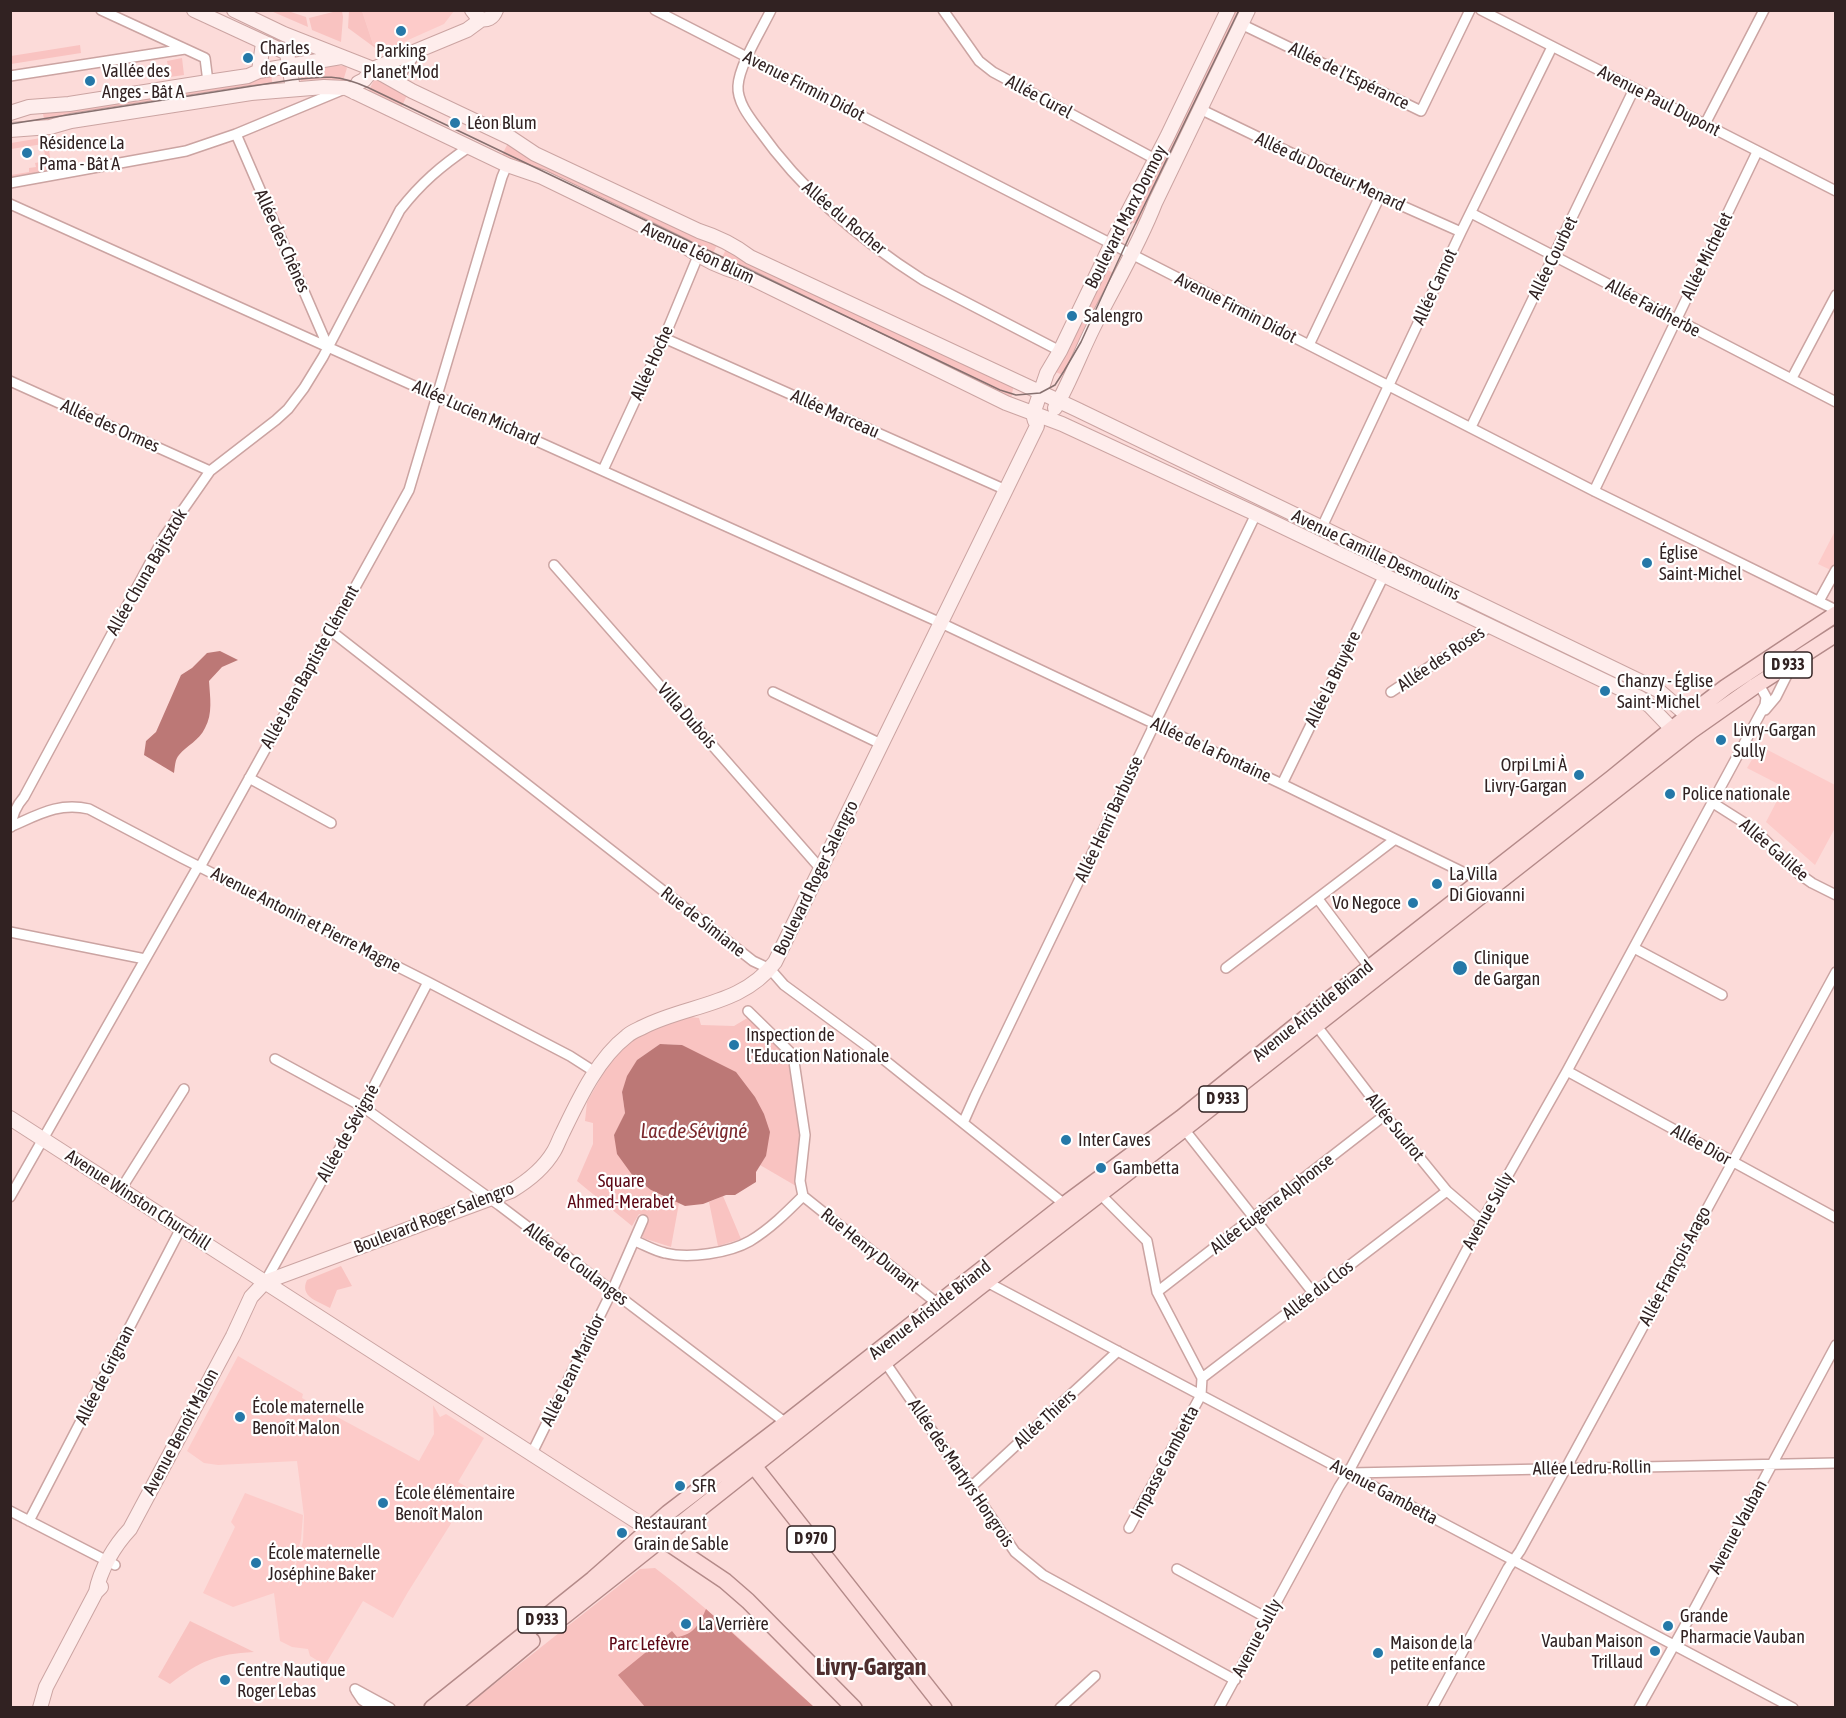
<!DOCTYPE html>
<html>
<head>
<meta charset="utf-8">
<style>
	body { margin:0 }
	#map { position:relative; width:1846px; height:1718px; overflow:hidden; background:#fcdbd9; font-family:"Asap Condensed",sans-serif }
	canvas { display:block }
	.frame { position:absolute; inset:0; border:12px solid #312222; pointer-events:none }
</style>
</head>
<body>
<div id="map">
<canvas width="1846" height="1718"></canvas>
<div class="frame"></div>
</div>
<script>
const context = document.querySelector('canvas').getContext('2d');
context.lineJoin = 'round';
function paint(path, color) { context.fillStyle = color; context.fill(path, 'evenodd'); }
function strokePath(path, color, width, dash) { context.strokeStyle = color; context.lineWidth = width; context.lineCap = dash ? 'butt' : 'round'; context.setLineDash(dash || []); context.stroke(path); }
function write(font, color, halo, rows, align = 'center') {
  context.font = font + ' "Asap Condensed",sans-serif'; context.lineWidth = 4.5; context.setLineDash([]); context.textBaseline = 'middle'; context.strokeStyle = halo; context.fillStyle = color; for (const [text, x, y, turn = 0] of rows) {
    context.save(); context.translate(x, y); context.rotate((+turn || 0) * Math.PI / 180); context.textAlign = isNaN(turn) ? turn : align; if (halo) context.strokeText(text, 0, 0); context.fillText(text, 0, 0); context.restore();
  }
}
const built = new Path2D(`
	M362,11H454L444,24L388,49L373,44Z
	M1835,531V572L1818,564Z
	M1760,746L1835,785V828L1815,865L1766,822L1784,787L1747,768Z
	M238,1356L303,1394L302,1398L419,1461L434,1434L433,1405L440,1417L446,1414L484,1438L458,1482L472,1490L408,1592L393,1618L363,1601L325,1665L310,1656L308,1649L292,1647L280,1641L274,1593L233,1607L203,1593L235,1527L231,1522L245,1493L303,1515L301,1539L288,1589L303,1542L304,1516L297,1461L218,1465L204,1463L187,1451Z`);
const green = new Path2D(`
	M271,11H288L306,17L308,27Z
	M337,11H342L343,17L341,42L312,30L309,18Z
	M349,11H362L373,44L379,47L378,50L348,28Z
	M1233,11H1244L1142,227L1127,220Z
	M80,45L81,53L11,64V56Z
	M182,58L184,75L170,77L167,61Z
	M332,65L345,66L347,68L343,81L310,83V80L301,81L300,71L308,69V67Z
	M271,73L273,89L45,125L42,108Z
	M374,80L387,83L408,93L402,106L397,105L395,109L368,92Z
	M47,137L52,170L11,177V175L29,172V168L36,167L35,163L46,161L43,144L11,149V143Z
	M509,141L718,243L711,257L500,159Z
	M727,247L1014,384L1011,399L990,391L979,382L740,268L720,262Z
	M1103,268L1118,275L1068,377L1053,371Z
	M690,1017L699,1018L701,1025L734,1026L749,1017L788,1058L800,1134L795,1183L796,1186L760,1165L766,1156L682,1045L660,1044L637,1060L622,1092L625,1113L614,1136L651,1190L679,1203L671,1247L643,1238L642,1233L649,1218L639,1214L632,1226L577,1181L593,1144V1123L585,1121L587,1102L608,1065L623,1048L642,1033Z
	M723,1196L741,1239L718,1246L709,1202Z
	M341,1266L352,1286L337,1290L330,1308C318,1301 299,1297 307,1280Z
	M655,1568C711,1610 762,1659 814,1707L464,1708L640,1569Z
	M190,1621L254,1652C216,1654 200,1661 170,1684L158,1677Z`);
const forest = new Path2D(`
	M706,1609L814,1707H645L618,1675L672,1631L677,1637C694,1635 700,1623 706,1609Z`);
const water = new Path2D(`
	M220,651L238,660L222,667L209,681C210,697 213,714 205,728C199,741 187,745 179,755C175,759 175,767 174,773L144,755L146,741L156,732L181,675L192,668L207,653Z
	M660,1044L682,1045L736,1072L755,1097L764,1114L770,1132L766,1156L756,1172V1182L735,1195H726L703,1204L685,1206L651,1190L633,1176L617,1154L614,1135L625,1113L622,1092L627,1076L637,1060Z`);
const street = new Path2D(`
	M101,10L205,58L208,82
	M655,10L1594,491L1836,610
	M771,10C762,29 739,65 738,86C737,102 750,118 759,130C803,192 860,240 923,280L1060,351
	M943,10L979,61L993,72L1155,159
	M1481,10L1836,191
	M1241,24L1421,111L1470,10
	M10,76L185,49
	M401,85L402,72L418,51
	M1200,109L1380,196L1461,232
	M1705,124L1764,10
	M236,134L328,347
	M10,183L186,151L236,134L342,90
	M10,204L941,623L1282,784L1479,880
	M1471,213L1836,402
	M664,338L1006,490
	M1309,345L1380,196
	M1792,378L1836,295
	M10,381L210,471
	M1471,427L1634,89
	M603,470L664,338L698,256
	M1594,491L1757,152
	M1321,529L1461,232L1552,47
	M554,565L820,868
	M1819,601L1836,570
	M331,631L753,961L770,969L784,985L867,1046L1068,1207
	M773,692L881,744
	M1391,692L1491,626
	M1765,710L1776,697L1792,665
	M249,778L331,823
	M1282,784L1384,575
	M1713,803L1754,829L1798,873L1812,883L1836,895
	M10,827C38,815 58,802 89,809L182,858L428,982L570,1056L595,1072
	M11,827C12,815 16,806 24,797L164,537L210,471L276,420L288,409L304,388L323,357L400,210C421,183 441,166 469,147
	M1318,899L1369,967
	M10,932L145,959
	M1634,948L1722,995
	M1226,968L1394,840
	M748,1011L793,1055L805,1135L800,1181L803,1196
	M1316,1025L1385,1115L1447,1191L1482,1221
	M275,1059L363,1107L499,1205L786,1423
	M1567,1071L1836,1218
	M963,1123L975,1096C1070,903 1162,708 1256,514
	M1184,1129L1314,1294
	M121,1189L184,1089
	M1100,1194L1147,1241L1157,1292L1202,1378
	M803,1196L938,1304
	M10,1197L196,870L200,867L409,490L502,177L507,165
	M635,1241C645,1245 655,1251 665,1253C689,1259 729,1253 750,1241C770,1229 787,1212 803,1196
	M983,1280L1793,1708
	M265,1282L363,1107L428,982
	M1157,1292L1385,1115
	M885,1362L1015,1552L1043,1575L1235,1680
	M532,1453L612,1291L643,1220
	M1351,1473L1836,1463
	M972,1486L1118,1351
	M10,1511L115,1565
	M29,1521L181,1228
	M1129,1528L1201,1395L1202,1378L1447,1191
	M1177,1569L1267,1618
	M355,1689L390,1708
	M356,1691L362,1700L374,1708
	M1060,1708L1095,1676
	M1219,1708L1339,1487L1348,1473L1482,1221L1567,1071L1759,716L1765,705L1766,697L1761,688L1755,686
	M1432,1708L1508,1568L1520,1551L1566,1468L1836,972
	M1639,1708L1696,1606L1836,1345`);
const secondary = new Path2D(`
	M194,10L287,53L293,89
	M472,10L479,19C487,21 493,18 496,10
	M259,71L263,43
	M354,92L358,83L364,80L373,69L467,30L482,19
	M10,113L29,107L69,104L208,82L248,76L259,71L341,57
	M10,130L50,127L71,121L251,93L324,87L346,88L507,165L542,177L686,247C704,260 722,268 743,274L1006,403L1062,424L1256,514L1640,698L1650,706L1672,729L1691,731L1688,716L1658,690L1076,409L750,257C734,245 718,237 699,231L535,154L511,138L412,91L373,69L284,34L234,10
	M1055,408C1070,382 1080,354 1093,328C1114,286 1138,247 1155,203L1248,10
	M1035,421L1033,414L1047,373L1060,351L1111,245L1167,137L1228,10
	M10,1118L650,1530
	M96,1592C100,1570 114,1546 130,1529L233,1336L251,1297L265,1282L511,1191C528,1181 544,1168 554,1151C557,1146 559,1140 562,1134C578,1101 597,1059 627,1036C631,1032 637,1030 643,1027C688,1004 742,1006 775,962L1037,426
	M40,1708L46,1687L96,1592L101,1587`);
const primary = new Path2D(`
	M754,1466L944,1708
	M655,1534L725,1581L748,1601L854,1708
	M563,1617L977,1289L1184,1129L1691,731L1755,686L1836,634
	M432,1708L593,1579L668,1513L786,1423L1065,1204L1181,1118L1309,1015L1612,778L1688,716L1726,687L1836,614
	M451,1708L532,1641`);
const tram = new Path2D(`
	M10,124L291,80C324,76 338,74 369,88L1000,390L1016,395L1040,393L1055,385L1064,371L1081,342L1130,235L1239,10`);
const markers = [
	[401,31,6,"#2578a8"],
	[248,58,6,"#2578a8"],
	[90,81,6,"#2578a8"],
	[455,123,6,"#2578a8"],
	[27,153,6,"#2578a8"],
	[1072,316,6,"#2578a8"],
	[1647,563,6,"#2578a8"],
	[1605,691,6,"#2578a8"],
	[1721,740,6,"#2578a8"],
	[1579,775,6,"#2578a8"],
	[1670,794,6,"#2578a8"],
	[1437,884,6,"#2578a8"],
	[1413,903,6,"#2578a8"],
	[1460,968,8,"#2578a8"],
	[734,1045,6,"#2578a8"],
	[1066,1140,6,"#2578a8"],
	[1101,1168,6,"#2578a8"],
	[240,1417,6,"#2578a8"],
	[680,1486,6,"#2578a8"],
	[383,1503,6,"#2578a8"],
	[622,1533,6,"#2578a8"],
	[256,1563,6,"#2578a8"],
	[686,1624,6,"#2578a8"],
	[1668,1626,6,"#2578a8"],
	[1655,1651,6,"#2578a8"],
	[1378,1653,6,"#2578a8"],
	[225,1680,6,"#2578a8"]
];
const shields = [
	[1788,665,48],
	[1223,1099,48],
	[811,1539,48],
	[542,1620,48]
];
const shieldNames = [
	["D 933",1788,665],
	["D 933",1223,1099],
	["D 970",811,1539],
	["D 933",542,1620]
];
const poiNames = [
	["Charles",260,48],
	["de Gaulle",260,69],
	["Parking",401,51,"center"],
	["Planet'Mod",401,72,"center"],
	["Vallée des",102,71],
	["Anges - Bât A",102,92],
	["Léon Blum",467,123],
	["Résidence La",39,143],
	["Pama - Bât A",39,164],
	["Salengro",1084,316],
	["Église",1659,553],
	["Saint-Michel",1659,574],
	["Chanzy - Église",1617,681],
	["Saint-Michel",1617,702],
	["Livry-Gargan",1733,730],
	["Sully",1733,751],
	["Orpi Lmi À",1567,765,"right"],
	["Livry-Gargan",1567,786,"right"],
	["Police nationale",1682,794],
	["La Villa",1449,874],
	["Di Giovanni",1449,895],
	["Vo Negoce",1401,903,"right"],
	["Clinique",1474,958],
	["de Gargan",1474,979],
	["Inspection de",746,1035],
	["l'Education Nationale",746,1056],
	["Inter Caves",1078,1140],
	["Gambetta",1113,1168],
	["École maternelle",252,1407],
	["Benoît Malon",252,1428],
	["SFR",692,1486],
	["École élémentaire",395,1493],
	["Benoît Malon",395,1514],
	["Restaurant",634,1523],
	["Grain de Sable",634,1544],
	["École maternelle",268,1553],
	["Joséphine Baker",268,1574],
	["Grande",1680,1616],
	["Pharmacie Vauban",1680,1637],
	["La Verrière",698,1624],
	["Vauban Maison",1643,1641,"right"],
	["Trillaud",1643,1662,"right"],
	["Maison de la",1390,1643],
	["petite enfance",1390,1664],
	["Centre Nautique",237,1670],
	["Roger Lebas",237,1691]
];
const streetNames = [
	["Allée de l'Espérance",1349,76,26],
	["Avenue Firmin Didot",804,86,27],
	["Allée Curel",1039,97,28],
	["Avenue Paul Dupont",1659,101,27],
	["Allée du Docteur Menard",1330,172,25],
	["Boulevard Marx Dormoy",1126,217,-63],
	["Allée du Rocher",844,218,40],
	["Allée des Chênes",282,241,66],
	["Avenue Léon Blum",698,253,25],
	["Allée Michelet",1707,256,-64],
	["Allée Courbet",1553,258,-64],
	["Allée Carnot",1435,287,-65],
	["Avenue Firmin Didot",1236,308,27],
	["Allée Faidherbe",1653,308,28],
	["Allée Hoche",652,363,-66],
	["Allée Lucien Michard",476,413,24],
	["Allée Marceau",835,414,24],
	["Allée des Ormes",110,426,24],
	["Avenue Camille Desmoulins",1376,555,26],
	["Allée Chuna Bajtsztok",147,572,-60],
	["Allée des Roses",1441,659,-34],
	["Allée Jean Baptiste Clément",310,667,-61],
	["Allée la Bruyère",1333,679,-64],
	["Villa Dubois",687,716,49],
	["Allée de la Fontaine",1211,750,25],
	["Allée Henri Barbusse",1109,819,-65],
	["Allée Galilée",1774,850,41],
	["Boulevard Roger Salengro",816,878,-64],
	["Avenue Antonin et Pierre Magne",306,920,27],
	["Rue de Simiane",703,922,38],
	["Avenue Aristide Briand",1313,1011,-39],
	["Allée Sudrot",1395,1127,51],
	["Allée de Sévigné",348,1133,-61],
	["Allée Dior",1701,1145,29],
	["Avenue Winston Churchill",138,1200,33],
	["Allée Eugène Alphonse",1272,1204,-38],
	["Avenue Sully",1488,1211,-61],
	["Boulevard Roger Salengro",434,1218,-21],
	["Rue Henry Dunant",870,1250,39],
	["Allée de Coulanges",576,1264,37],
	["Allée François Arago",1675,1266,-62],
	["Allée du Clos",1318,1290,-38],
	["Avenue Aristide Briand",930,1310,-38],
	["Allée Jean Maridor",573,1370,-64],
	["Allée de Grignan",105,1375,-63],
	["Allée Thiers",1045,1419,-43],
	["Avenue Benoît Malon",181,1432,-62],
	["Impasse Gambetta",1165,1462,-62],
	["Allée Ledru-Rollin",1592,1468,-1],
	["Allée des Martyrs Hongrois",961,1473,56],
	["Avenue Gambetta",1384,1492,28],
	["Avenue Vauban",1738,1527,-62],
	["Avenue Sully",1257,1638,-62]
];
const parkNames = [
	["Square",621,1181],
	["Ahmed-Merabet",621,1202],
	["Parc Lefèvre",649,1644]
];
const waterNames = [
	["Lac de Sévigné",694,1132]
];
const districtNames = [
	["Livry-Gargan",871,1667]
];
paint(built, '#fdcbc9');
paint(green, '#f9c3c1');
paint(forest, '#d18b89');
paint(water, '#bc7876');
strokePath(street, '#cba4a2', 12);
strokePath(secondary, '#cba4a2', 16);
strokePath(primary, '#b48a89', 18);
strokePath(street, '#fff', 9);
strokePath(secondary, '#feedec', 14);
strokePath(primary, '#fcdad9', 15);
strokePath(tram, '#86706f', 1.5);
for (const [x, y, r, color] of markers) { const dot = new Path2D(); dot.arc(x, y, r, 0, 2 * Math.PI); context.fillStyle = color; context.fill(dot); strokePath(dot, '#fff', 2); }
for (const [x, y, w] of shields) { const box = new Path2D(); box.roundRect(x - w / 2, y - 13, w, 26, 4.5); context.fillStyle = '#fff'; context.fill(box); strokePath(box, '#312222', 1.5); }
write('bold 16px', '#312222', null, shieldNames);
write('18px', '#312222', '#fff', poiNames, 'left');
write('18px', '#312222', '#fff', streetNames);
write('18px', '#5c0613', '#fff', parkNames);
write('italic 20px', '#7b282c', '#fff', waterNames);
write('bold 24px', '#4e2e2e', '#fff', districtNames);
</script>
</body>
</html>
